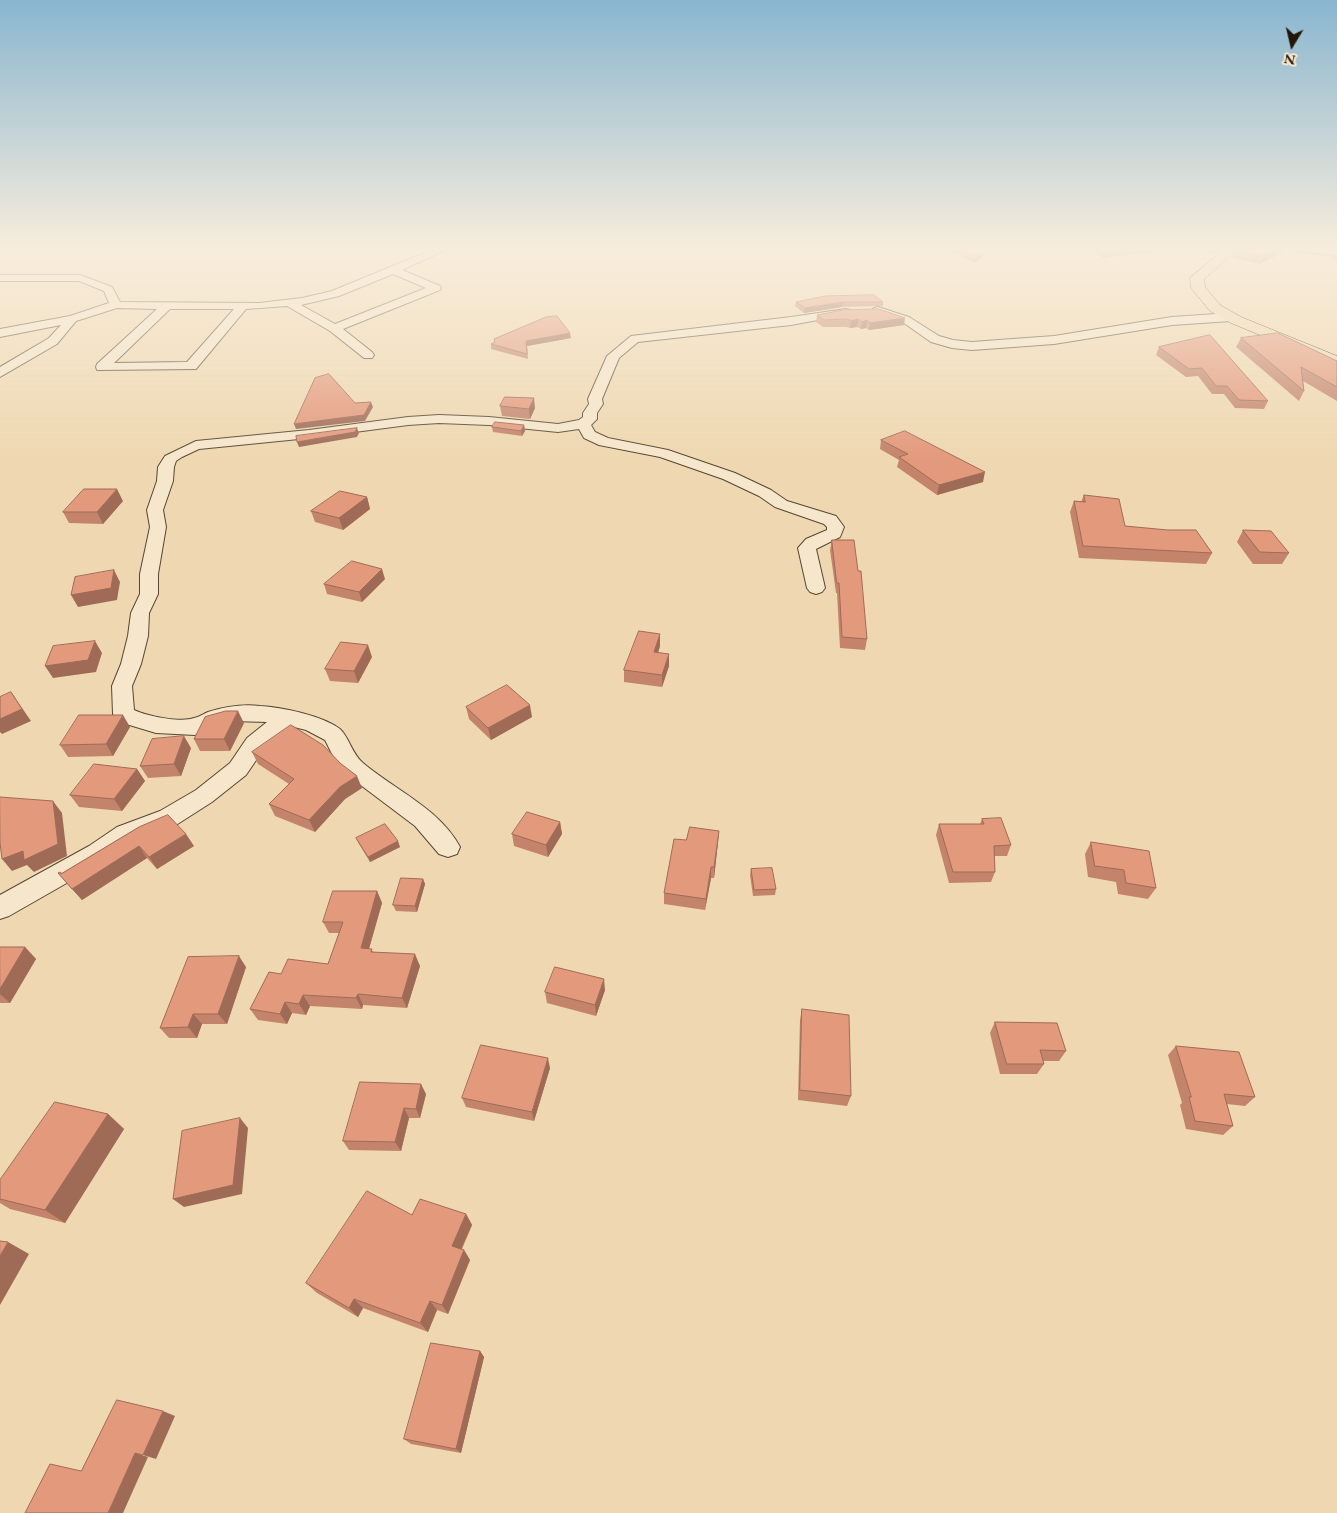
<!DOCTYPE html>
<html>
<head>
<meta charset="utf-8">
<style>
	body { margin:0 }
	#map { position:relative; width:1337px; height:1513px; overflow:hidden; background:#efd8b1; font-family:"EB Garamond",serif }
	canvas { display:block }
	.north { position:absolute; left:1267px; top:20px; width:50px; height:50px; -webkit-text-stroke:4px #f5e6cc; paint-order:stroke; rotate:189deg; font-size:14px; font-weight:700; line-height:20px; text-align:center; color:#231607 }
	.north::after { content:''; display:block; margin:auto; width:18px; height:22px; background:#231607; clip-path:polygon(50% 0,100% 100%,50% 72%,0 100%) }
</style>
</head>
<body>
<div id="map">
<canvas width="1337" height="1513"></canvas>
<div class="north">N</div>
</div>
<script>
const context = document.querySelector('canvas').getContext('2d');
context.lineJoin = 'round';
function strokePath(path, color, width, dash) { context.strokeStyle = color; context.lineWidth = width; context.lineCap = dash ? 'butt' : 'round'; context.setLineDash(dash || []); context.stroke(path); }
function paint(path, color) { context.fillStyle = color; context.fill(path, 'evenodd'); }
const minor = new Path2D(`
	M436,248H450L402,270L440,286L441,288L440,290L343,329L372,352L374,355L372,358H364L330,331L287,306L246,309L196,369L97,370L96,367L97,364L157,309L117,308L76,321L57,344L0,377V367L49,338L61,325L0,337V329L70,316L109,303L104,291L79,281H0V275H80L112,287L120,302L259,303L302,298L332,291ZM393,274L426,288L335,324L301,305L339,296ZM170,309H234L187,362L114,363Z
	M1291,248L1337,250V256L1296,251Z
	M878,307L909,317L939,336L953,340L972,342L1054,336L1172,317L1231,313L1237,317L1231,321L1172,325L1054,344L972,350L952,348L931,342L901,321L874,312L872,310L874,308Z
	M846,309L850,310L852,312L850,314L791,325L638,342L619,358L602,399L603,404L597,413V419L591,425L595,432L608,438L668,450L735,473L771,490L787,501L836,516L844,527L840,537L816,549L825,588L822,592L816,594L810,592L807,588L798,548L806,539L827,530V527L824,524L775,507L759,496L723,479L660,457L599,445L584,438L579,429L558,432L489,425L439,423L408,425L309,438L199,449L182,457L176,461L174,467L173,481L163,510L166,527L158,574V594L149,613L148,636L141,664L132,686L134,710C146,716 181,723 194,718C199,717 203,714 208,712C224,707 243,704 260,706C282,707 323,716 340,729C349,737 352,754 363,763C395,790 440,809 460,847L457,854L448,857L439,854L415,826L346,774L336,762L325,740L306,730L290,726L263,750L246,775L212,802L176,825L135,841L107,860L9,916L0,919V895L89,846L117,827L160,811L196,790L230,763L247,738L267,722L232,721L219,724L195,735L156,733L126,724L116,719L113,714L112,686L121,664L128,636L131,613L140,594V574L150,527L147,510L157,481L158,467L165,456L196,441L309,430L408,417L439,415L489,417L558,424L579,420L583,417V413L589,404L588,399L607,356L631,336L791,317Z`);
const primary = new Path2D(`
	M1226,248H1240L1204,279L1205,287L1220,305L1241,317L1337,356V367L1231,323L1210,311L1191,288L1190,278Z`);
const wall = new Path2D(`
	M945,248H985V252L983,257L974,263Z
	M1084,248H1180L1103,258Z
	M1192,248H1223L1216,254Z
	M1289,249L1260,264L1232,258L1235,250Z
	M1333,253H1337V261L1331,257Z
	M796,302H883V306L842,307L804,313L795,306Z
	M843,310L904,325L869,330L866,328L861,329L857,327L850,328L846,327H823L816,322L817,315Z
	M571,338L527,346L528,359L491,349V344Z
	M1241,338L1337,361V401L1303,381L1304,391L1299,401L1236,347Z
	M1159,347L1268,401L1264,409L1235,408L1224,394H1212L1198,376L1186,377L1156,355Z
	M500,406L535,408L530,419L502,416Z
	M524,425L525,431L522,436L493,432L492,427Z
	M881,440L983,482L937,495L897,467L899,460L880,449Z
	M1084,495L1125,526L1212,553L1206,564L1079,558L1070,512L1074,501L1081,502Z
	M367,497L370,509L343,530L315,522L311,511Z
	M123,501L103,524L69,523L63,512Z
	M1243,530L1289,553L1282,564H1253L1237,542Z
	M832,540L867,639L865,650L840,648L837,593H836L830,550Z
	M385,579L362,602L327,594L324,584Z
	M660,634V646L658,653L669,666L662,687L624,682V670Z
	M372,657L358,683L330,681L325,669Z
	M466,707L532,717L491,740L469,719Z
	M244,723L230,751H200L194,739Z
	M130,727L113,756L68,757L60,745Z
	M191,748L181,776L148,778L140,766Z
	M252,752L362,788L345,799L315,832L275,816L269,804L289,784L258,764Z
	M137,769L145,781L122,811L79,807L70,795Z
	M982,819L1011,845L1007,856H994L995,872L991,882L949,883L936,835L939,824H980Z
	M560,822L562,834L548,857L514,846L512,834Z
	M139,827L194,846L157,869L147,858L82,900L58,873L60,872L62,873Z
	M719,831L714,878H711L705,910L664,904V893L686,840Z
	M356,838L400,847L370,862L359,844Z
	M1091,842L1156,888L1148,899L1118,894L1116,882L1088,877L1085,854Z
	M751,869L776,889L775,895L753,896L750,875Z
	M423,879L425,884L417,912L396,911L393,905Z
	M377,891L382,903L369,949L374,952L420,966L407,1008L363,1005L362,1009L310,1006L306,1015L292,1013L287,1024L258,1020L250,1009L281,974L328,964L339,933H329L323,922Z
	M0,947H25L36,959L10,1003H0Z
	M246,967L227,1024H202L197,1038H169L160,1028Z
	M605,990L596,1016L547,1003L545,992Z
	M802,1009L851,1096L847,1106L798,1100L800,1020Z
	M995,1022L1066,1051L1059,1061H1043L1044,1064L1037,1074H1000L990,1033Z
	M1176,1046L1255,1097L1245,1106L1227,1104L1233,1126L1223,1135L1186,1129L1180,1105L1182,1103L1168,1055Z
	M550,1068L534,1121L466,1107L462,1098Z
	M426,1094L420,1118H409L401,1151L349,1150L343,1141Z
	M108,1114L124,1129L65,1223L10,1209L0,1203V1180Z
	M466,1214L472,1225L462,1249L464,1250L470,1260L448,1314L437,1310L428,1332L363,1308L358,1317L317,1293L306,1283L412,1215Z
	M480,1351L484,1357L461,1453L411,1444L404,1439Z`);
const shadedWall = new Path2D(`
	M992,248H997L991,252Z
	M1126,248H1180L1103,258L1106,251Z
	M1218,248H1223L1216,254Z
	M1280,248H1290L1260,264L1263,257Z
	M985,252L983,257L974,263L975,258Z
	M843,302L842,307L804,313L805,308Z
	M905,318L904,325L869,330L870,323Z
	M858,319L857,327L850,328L851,321Z
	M867,320L866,328L861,329L862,322Z
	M570,333L571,338L527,346L528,359L526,341Z
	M534,398L535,408L530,419L529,409Z
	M371,402L373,407L365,421L296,429L294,424Z
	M524,425L525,431L522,436L521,431Z
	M357,428L359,433L357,437L299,447L297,442Z
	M985,472L983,482L937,495L939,485Z
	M117,489L123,501L103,524L97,512Z
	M367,497L370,509L343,530L339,518Z
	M382,569L385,579L362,602L359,592Z
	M114,570L120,582L117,600L78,607L71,595Z
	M660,634V646L654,664V652Z
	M95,641L102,653L96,672L53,678L45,666Z
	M368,645L372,657L358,683L354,671Z
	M669,654V666L662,687V675Z
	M11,692L31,721L2,734L0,732V719Z
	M530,705L532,717L491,740L488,728Z
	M238,711L244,723L230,751L224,739Z
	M123,715L130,727L113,756L106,744Z
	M184,736L191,748L181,776L174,764Z
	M137,769L145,781L122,811L114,799Z
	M357,776L362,788L345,799L315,832L309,820L340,787Z
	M53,801L62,813L67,856L34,872L27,865L12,871L2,859Z
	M560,822L562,834L548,857L546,845Z
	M719,831L718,843L714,878V867Z
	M186,834L194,846L157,869L149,857Z
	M398,841L400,847L370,862L368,857Z
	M139,846L147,858L82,900L72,889Z
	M711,867V878L705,910L706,899Z
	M423,879L425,884L417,912L415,906Z
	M377,891L382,903L366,959L361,948Z
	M25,947L36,959L10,1003L0,994V989Z
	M415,954L420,966L407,1008L402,998Z
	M239,956L246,967L227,1024L218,1014Z
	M604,979L605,990L596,1016L595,1005Z
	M358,994L363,1005L362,1009L356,998Z
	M303,995L310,1006L306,1015L299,1004Z
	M285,1002L292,1013L287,1024L280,1014Z
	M193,1014L202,1024L197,1038L188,1027Z
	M548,1058L550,1068L534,1121L532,1112Z
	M421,1084L426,1094L420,1118L416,1109Z
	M404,1108L409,1118L401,1151L395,1142Z
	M108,1114L124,1129L65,1223L45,1210Z
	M240,1118L248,1128L242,1194L184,1207L173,1199Z
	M466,1214L472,1225L458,1256L452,1246Z
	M8,1242L29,1254L0,1305V1256Z
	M464,1250L470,1260L448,1314L442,1305Z
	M354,1299L363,1308L358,1317L349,1308Z
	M430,1301L437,1310L428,1332L420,1323Z
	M480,1351L484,1357L461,1453L456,1449Z
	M163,1411L175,1416L156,1459L143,1455Z
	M135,1453L148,1457L123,1513H108Z`);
const building = new Path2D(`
	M956,248H985V252L975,258Z
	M1101,248H1126L1106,251Z
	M1237,248H1280L1263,257L1235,250Z
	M874,295L883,302H843L805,308L796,302L825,296Z
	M879,309L905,318L870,323L867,320L862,322L858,319L851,321L847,319L824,320L817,315L843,310Z
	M557,316L570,333L526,341L527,354L491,344L495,342L494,339L546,317Z
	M1278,333L1337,361V387L1301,367L1304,391L1241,338Z
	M1210,335L1268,401L1239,400L1227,386H1216L1202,368L1189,369L1159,347Z
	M329,374L355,403L371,402L364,415L294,424L315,378Z
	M505,397L534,398L529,409L500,406Z
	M495,422L524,425L521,431L492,427Z
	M357,428L355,432L297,442L296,436Z
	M905,431L985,472L939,485L899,457L908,454L881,440Z
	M84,489H117L97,512H63Z
	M340,491L367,497L339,518L311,511Z
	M1084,495L1119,499L1125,526L1168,530H1196L1212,553L1083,546L1074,501L1085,502Z
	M1243,530L1271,531L1289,553L1260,552Z
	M832,540H854L858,571H861L867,639L842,637L839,583H837Z
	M352,561L382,569L359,592L324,584Z
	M114,570L111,588L71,595L75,577Z
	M639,631L660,634L654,652L669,654L662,675L624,670Z
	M95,641L88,660L45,666L53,646Z
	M341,642L368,645L354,671L325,669Z
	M507,685L530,705L488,728L466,707Z
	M11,692L22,709L0,719V697Z
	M226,711H238L224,739H194L205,717Z
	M79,715H123L106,744L60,745Z
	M291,725L323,745L340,763L357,776L340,787L309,820L269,804L294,779L252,752Z
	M184,736L174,764L140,766L152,739Z
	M94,764L137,769L114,799L70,795Z
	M0,797L53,801L58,844L24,860L23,851L2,859L0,843Z
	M527,812L560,822L546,845L512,834Z
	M168,815L186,834L149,857L139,846L72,889L58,873L60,872L61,874L139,827Z
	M1001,818L1011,845L994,846L995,872H953L939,824H984L982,819Z
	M385,824L398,841L368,857L356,838Z
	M690,827L719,831L714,867H711L706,899L664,893L674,839L686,840Z
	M1091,842L1149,851L1156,888L1126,883L1124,870L1095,866Z
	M772,868L776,889L754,890L751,869Z
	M401,878L423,879L415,906L393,905Z
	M333,891H377L361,948L372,949L371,952L415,954L402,998L358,994L356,998L303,995L299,1004L285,1002L280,1014L250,1009L269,972L281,974L288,959L328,964L343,922H323Z
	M0,947H25L0,989Z
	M239,956L218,1014H193L188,1027L160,1028L188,957Z
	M555,967L604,979L595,1005L545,992Z
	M802,1009L849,1015L851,1096L800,1090Z
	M995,1022L1057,1023L1066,1051L1040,1050L1044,1064H1007Z
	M481,1045L548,1058L532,1112L462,1098Z
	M1176,1046L1239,1052L1255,1097L1224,1094L1233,1126L1195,1121L1189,1097H1191Z
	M360,1082L421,1084L416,1109L404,1108L395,1142L343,1141Z
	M55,1102L108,1114L45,1210L0,1199V1180Z
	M240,1118L233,1185L173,1199L182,1131Z
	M367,1191L412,1215L420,1199L466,1214L452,1246L464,1250L442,1305L430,1301L420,1323L354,1299L349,1308L306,1283Z
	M0,1241L8,1242L0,1256Z
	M431,1343L480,1351L456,1449L404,1439Z
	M117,1400L163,1411L143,1455L135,1453L108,1513H25L50,1464L81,1471Z`);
strokePath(minor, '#564632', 2);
strokePath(primary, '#231607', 1);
paint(minor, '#f5e6cc');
paint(primary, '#efd8b1');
paint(wall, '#c3846b');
paint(shadedWall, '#9f6b57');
paint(building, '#e3997c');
strokePath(building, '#9f6b57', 1);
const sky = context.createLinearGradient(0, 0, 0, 460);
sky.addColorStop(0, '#89b6d0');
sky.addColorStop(0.54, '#f8eddc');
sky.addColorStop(1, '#f8eddc00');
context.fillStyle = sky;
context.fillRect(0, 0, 1337, 460);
</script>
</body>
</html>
